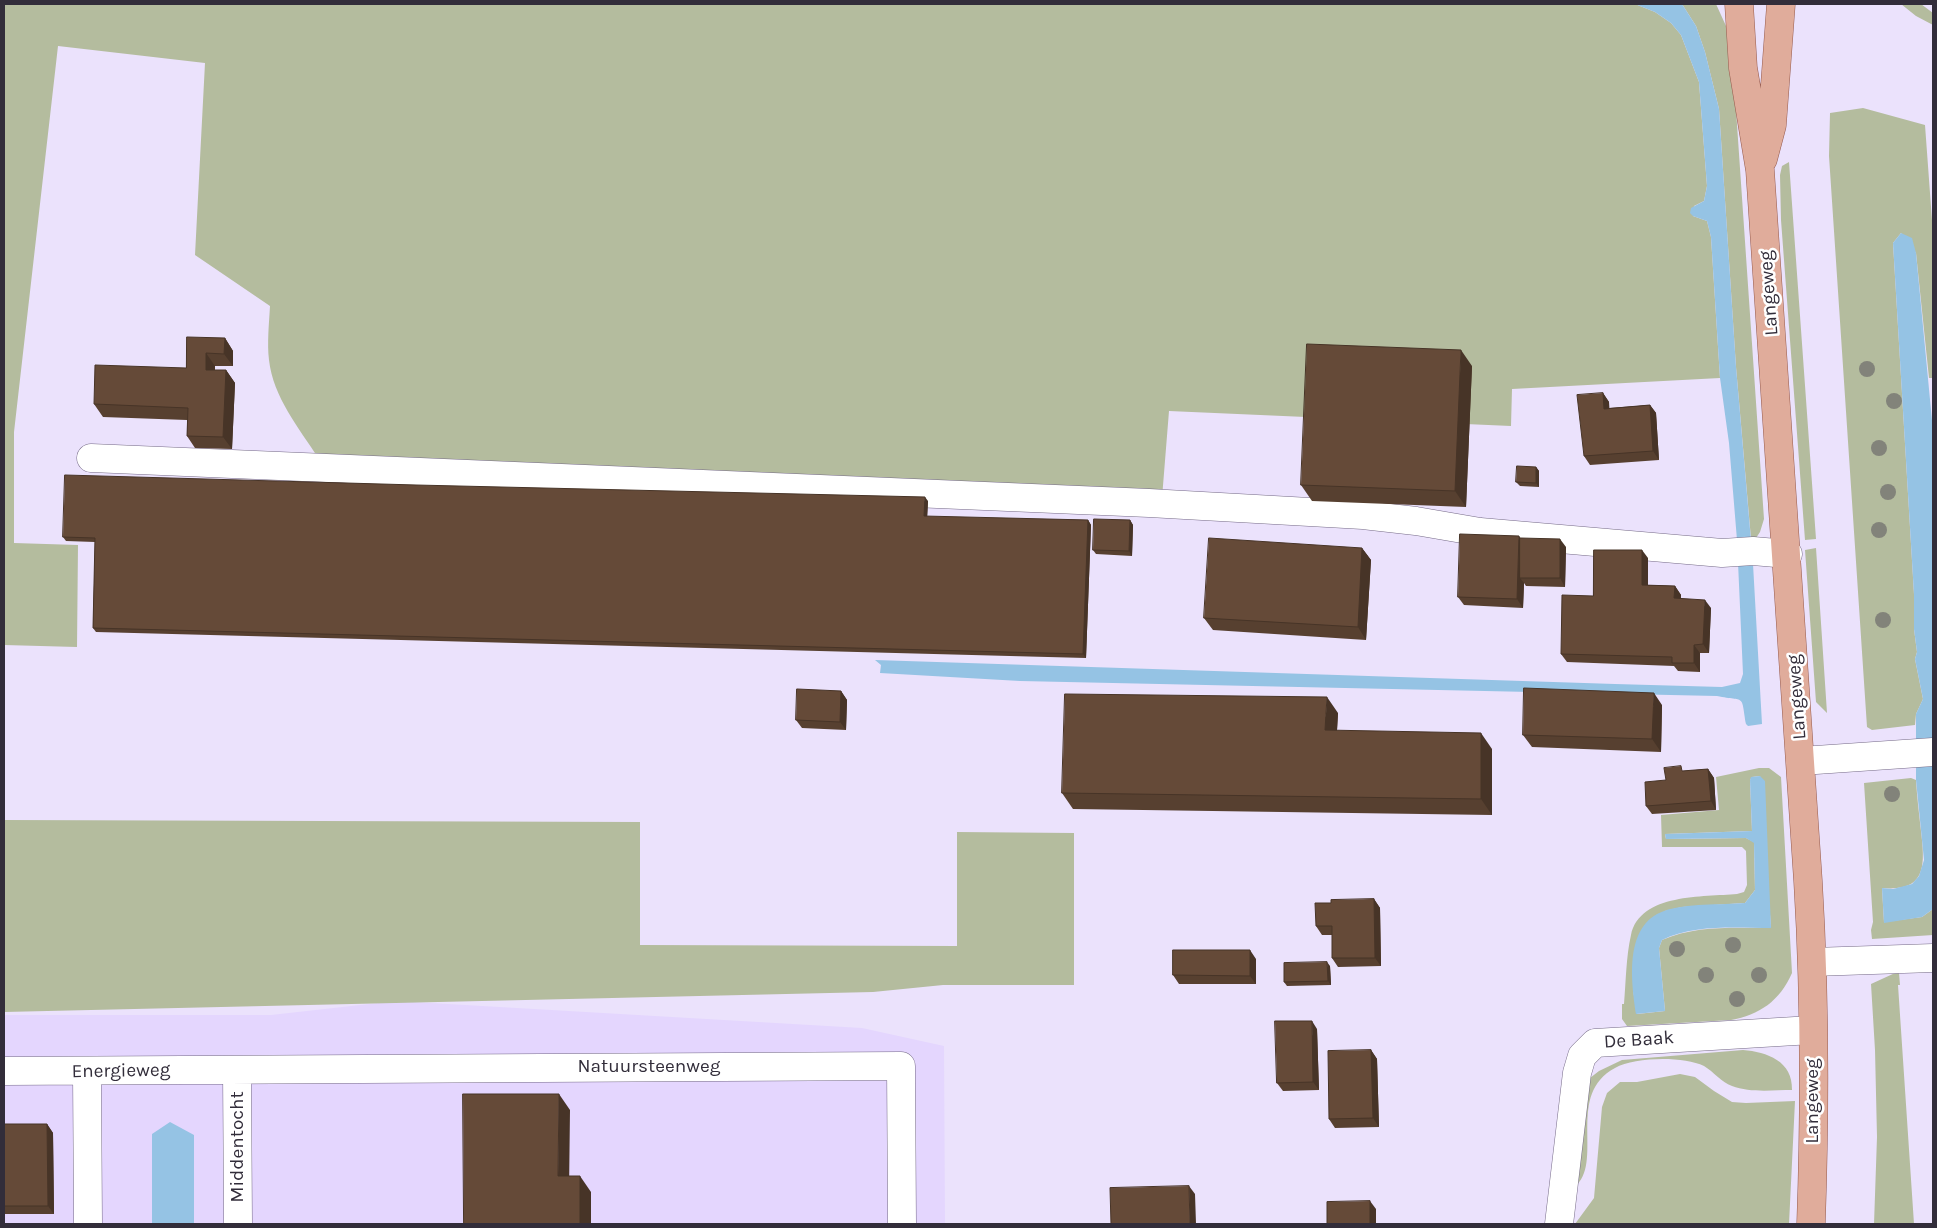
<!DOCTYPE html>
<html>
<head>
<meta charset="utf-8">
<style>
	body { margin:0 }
	#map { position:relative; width:1937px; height:1228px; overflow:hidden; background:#ebe2fc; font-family:Karla,sans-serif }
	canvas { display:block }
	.frame { position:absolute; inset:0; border:5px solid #322d3a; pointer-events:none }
</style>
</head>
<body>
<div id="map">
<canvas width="1937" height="1228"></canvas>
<div class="frame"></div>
</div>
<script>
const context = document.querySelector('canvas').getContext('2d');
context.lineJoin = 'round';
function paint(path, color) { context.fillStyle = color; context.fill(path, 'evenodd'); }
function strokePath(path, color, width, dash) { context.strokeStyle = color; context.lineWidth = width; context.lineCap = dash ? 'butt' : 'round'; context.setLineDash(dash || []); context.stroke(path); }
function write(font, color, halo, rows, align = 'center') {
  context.font = font + ' Karla,sans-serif'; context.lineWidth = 5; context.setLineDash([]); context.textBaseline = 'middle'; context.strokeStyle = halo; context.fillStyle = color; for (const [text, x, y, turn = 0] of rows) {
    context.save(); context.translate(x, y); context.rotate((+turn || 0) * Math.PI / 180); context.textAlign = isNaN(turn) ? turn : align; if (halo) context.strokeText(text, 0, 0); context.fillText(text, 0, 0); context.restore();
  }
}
const built = new Path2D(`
	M396,1001L862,1028L944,1046L945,1224H4V1015H271Z`);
const green = new Path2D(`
	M4,4H1635L1655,12L1671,23L1681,35L1699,82L1707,186L1704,201L1694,206L1693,216L1707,221L1711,237L1720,378L1512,389L1511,426L1169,411L1162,498L319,459C299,428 273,397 269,360C267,343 269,324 270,306L195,255L205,63L58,46L14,432V543L78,545L77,647L4,645Z
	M1682,4H1716L1731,37L1764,519L1760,532L1756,538L1751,539L1736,367L1719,109L1705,52L1696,26Z
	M1901,4H1921L1933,13V25L1916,16Z
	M1863,108L1925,125L1933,234V378H1929L1916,253L1901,233L1893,243L1914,594V629L1917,652L1915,659L1923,699L1916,714L1915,725L1872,730L1867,727L1829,156L1830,113Z
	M1789,162L1816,539L1805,540L1781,220L1780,175L1782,166Z
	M1816,548L1827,713L1816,702L1805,550Z
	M1759,768H1769L1781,777L1792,973C1780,1001 1759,1015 1731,1020L1627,1026L1622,1019V1004H1624C1626,981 1626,957 1631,935C1640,893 1704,897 1737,894L1744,892L1747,885L1746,851L1742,847H1662L1661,815L1719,810L1716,777ZM1760,776L1771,928C1735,928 1696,925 1662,940L1659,948L1665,1011L1637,1014L1633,990V961L1665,911L1682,907L1745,903L1755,890L1754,842L1746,838L1666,839L1665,834L1752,831L1750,780L1752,777Z
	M1911,778L1916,780C1917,797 1919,814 1921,831C1925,865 1927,892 1882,888L1884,922L1922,917L1933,909V935L1872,939L1871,930L1873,922L1864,783Z
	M4,820L640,822V945L957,946V832L1074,833V985H943L873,992L4,1012Z
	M1895,973H1899L1900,985H1898L1914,1224H1874L1877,1137L1875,1050L1871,984Z
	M1743,1050C1767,1052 1793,1061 1792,1090C1773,1090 1750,1093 1732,1086C1721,1082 1714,1072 1704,1066C1683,1056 1635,1057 1615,1068C1566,1094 1603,1158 1577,1185L1585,1087L1590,1078L1599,1071L1622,1060Z
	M1680,1074L1695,1077L1714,1091L1732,1102L1746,1103L1795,1101L1789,1224H1575L1594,1198L1602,1107L1607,1093L1620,1082H1637Z`);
const water = new Path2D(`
	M1635,4H1682L1696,26L1705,52L1719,109L1736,367L1753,564L1762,724L1748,726L1746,724C1741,693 1746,702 1717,696L1020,681L880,673L881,665L875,660L1615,684L1722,687L1740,683L1743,674L1737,540L1729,443L1720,378L1711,237L1707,221L1693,216L1690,213L1691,208L1704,201L1707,186L1699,82L1681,35L1671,23L1655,12Z
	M1901,233L1912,238L1916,253L1933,431V909L1922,917L1884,923L1882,888L1893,889L1912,884L1919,876L1924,860L1916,780V714L1923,699L1915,659L1917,652L1914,629V594L1893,243Z
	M1760,776L1765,781L1771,928C1736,928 1695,924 1662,940L1659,948L1665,1011L1636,1014C1631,980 1624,925 1664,911C1686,903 1721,905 1745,903L1755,890L1754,843L1746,838L1666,839L1665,834L1752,831L1750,780L1751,777Z
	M170,1122L194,1135V1224H152V1134Z`);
const minor = new Path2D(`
	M91,458L1149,503L1363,515L1416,521L1480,532L1722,553L1753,551L1788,554
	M1801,761L1933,752
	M1813,962L1933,958
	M237,1070L238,1224
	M4,1071L901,1066L902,1224
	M87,1072L88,1224
	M1559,1224L1577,1073L1582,1056L1595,1043L1812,1030`);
const major = new Path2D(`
	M1739,4L1743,68L1760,170L1808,881C1815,995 1815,1110 1811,1224
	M1763,159L1772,125L1781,4`);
const trees = [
	[1867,369],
	[1894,401],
	[1879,448],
	[1888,492],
	[1879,530],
	[1883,620],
	[1892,794],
	[1733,945],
	[1677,949],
	[1706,975],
	[1759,975],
	[1737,999]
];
const wall = new Path2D(`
	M225,338L233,351V366H215V370H226L235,383L232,449L195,448L187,436V420L103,417L94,404L186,368Z
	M1472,366L1466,507L1312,501L1301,485Z
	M1603,393L1609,402V408L1650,405L1656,413L1659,460L1590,465L1584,456Z
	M1536,467L1539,471V487L1520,486L1516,482Z
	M928,501L927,517L1088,520L1091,525L1086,658L96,632L93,628L95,542L66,541L63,537Z
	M1130,520L1133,525L1132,556L1096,554L1093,550Z
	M1520,538L1566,547L1565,587L1526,586L1524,583L1523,608L1464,605L1458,597Z
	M1362,548L1371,560L1366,640L1213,630L1204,618Z
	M1648,558V585L1675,586L1681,595V599L1711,608L1709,653H1700V672L1678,671L1674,666L1567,662L1561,654L1593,596Z
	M841,691L847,700L846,730L802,728L796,720Z
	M1662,705L1661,752L1532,747L1523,735Z
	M1338,713L1337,731L1492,749V815L1073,809L1062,793Z
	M1708,769L1714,778L1716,810L1652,814L1646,806L1666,780L1684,771Z
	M1374,899L1380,908L1381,966L1338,967L1332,958V935H1322L1316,926L1331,903Z
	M1256,959V984H1179L1173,975Z
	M1330,966L1331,985L1287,986L1284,982Z
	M1317,1029L1319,1090L1283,1091L1277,1083Z
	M1371,1050L1377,1059L1379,1127L1335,1128L1329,1119Z
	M4,1124H47L53,1133L54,1214H4Z`);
const shadedWall = new Path2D(`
	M225,338L233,351V366L224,354Z
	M1461,350L1472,366L1466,507L1455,491Z
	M206,353L215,366L214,382L206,370Z
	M226,370L235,383L232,449L223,437Z
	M1603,393L1609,402L1610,417L1604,409Z
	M1650,405L1656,413L1659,460L1653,451Z
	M1536,467L1539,471V487L1536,483Z
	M925,497L928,501L927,521L924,516Z
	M1088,520L1091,525L1086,658L1083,654Z
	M1130,520L1133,525L1132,556L1129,551Z
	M1519,536L1525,545L1520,578L1524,583L1523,608L1517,599Z
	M1560,539L1566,547L1565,587L1560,578Z
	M1362,548L1371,560L1366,640L1358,627Z
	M1642,550L1648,558V593L1642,585Z
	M1675,586L1681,595L1680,607L1674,598Z
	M1705,600L1711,608L1709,653L1703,644Z
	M1694,645L1700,653V672L1694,663Z
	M841,691L847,700L846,730L840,722Z
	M1654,693L1662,705L1661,752L1652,739Z
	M1327,697L1338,713L1336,746L1325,730Z
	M1481,733L1492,749V815L1481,799Z
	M1708,769L1714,778L1716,810L1711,801Z
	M1374,899L1380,908L1381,966L1375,958Z
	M1250,950L1256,959V984L1250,976Z
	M1327,962L1330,966L1331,985L1328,981Z
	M1312,1021L1317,1029L1319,1090L1313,1082Z
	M1371,1050L1377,1059L1379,1127L1373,1118Z
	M559,1094L570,1110L569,1192L558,1176Z
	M47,1124L53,1133L54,1214L48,1206Z
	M580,1176L591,1192V1224H580Z
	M1189,1186L1195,1194L1196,1224H1190Z
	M1370,1201L1376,1209V1224H1370Z`);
const building = new Path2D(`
	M187,337L225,338L224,354L206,353V370H226L223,437L187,436L188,408L94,404L95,365L186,368Z
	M1307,344L1461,350L1455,491L1301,485Z
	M1603,393L1604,409L1650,405L1653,451L1584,456L1577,395Z
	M1517,466L1536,467V483L1516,482Z
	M65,475L416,485L925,497L924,516L1088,520L1083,654L93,628L95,538L63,537Z
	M1094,519L1130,520L1129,551L1093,550Z
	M1460,534L1519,536L1517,599L1458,597Z
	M1209,538L1362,548L1358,627L1204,618Z
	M1520,538L1560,539V578H1520Z
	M1594,550H1642V585L1675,586L1674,598L1705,600L1703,644L1694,645V663H1672V657L1561,654L1562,595L1593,596Z
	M1524,688L1654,693L1652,739L1523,735Z
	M797,689L841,691L840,722L796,720Z
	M1065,694L1327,697L1325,730L1481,733V799L1062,793Z
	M1681,766L1682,771L1708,769L1711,801L1646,806L1645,782L1666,780L1664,768Z
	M1374,899L1375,958H1332V926H1316L1315,903H1331V900Z
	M1173,950H1250V976L1173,975Z
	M1327,962L1328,981L1284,982V963Z
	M1275,1021H1312L1313,1082L1277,1083Z
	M1371,1050L1373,1118L1329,1119L1328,1051Z
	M463,1094H559L558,1176H580V1224H464Z
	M4,1124H47L48,1206H4Z
	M1189,1186L1190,1224H1111L1110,1188Z
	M1370,1201V1224H1327V1202Z`);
const streetNames = [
	["Langeweg",1769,293,-94],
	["Langeweg",1797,697,-94],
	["De Baak",1639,1040,-4],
	["Natuursteenweg",649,1067],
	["Energieweg",121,1071,-1],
	["Langeweg",1813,1101,-90],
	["Middentocht",238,1147,-90]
];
paint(built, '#e4d6fe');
paint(green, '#b4bc9e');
paint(water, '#95c3e4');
strokePath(minor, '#756a87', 29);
strokePath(major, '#965b4e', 29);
strokePath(minor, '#fff', 28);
strokePath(major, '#e0ac9b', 28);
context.fillStyle = '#82837a';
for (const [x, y] of trees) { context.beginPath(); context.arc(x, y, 8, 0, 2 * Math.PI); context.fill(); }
paint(wall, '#574030');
paint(shadedWall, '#473427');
paint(building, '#654a38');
strokePath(building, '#473427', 1);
write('19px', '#322d3a', '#fff', streetNames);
</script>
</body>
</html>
